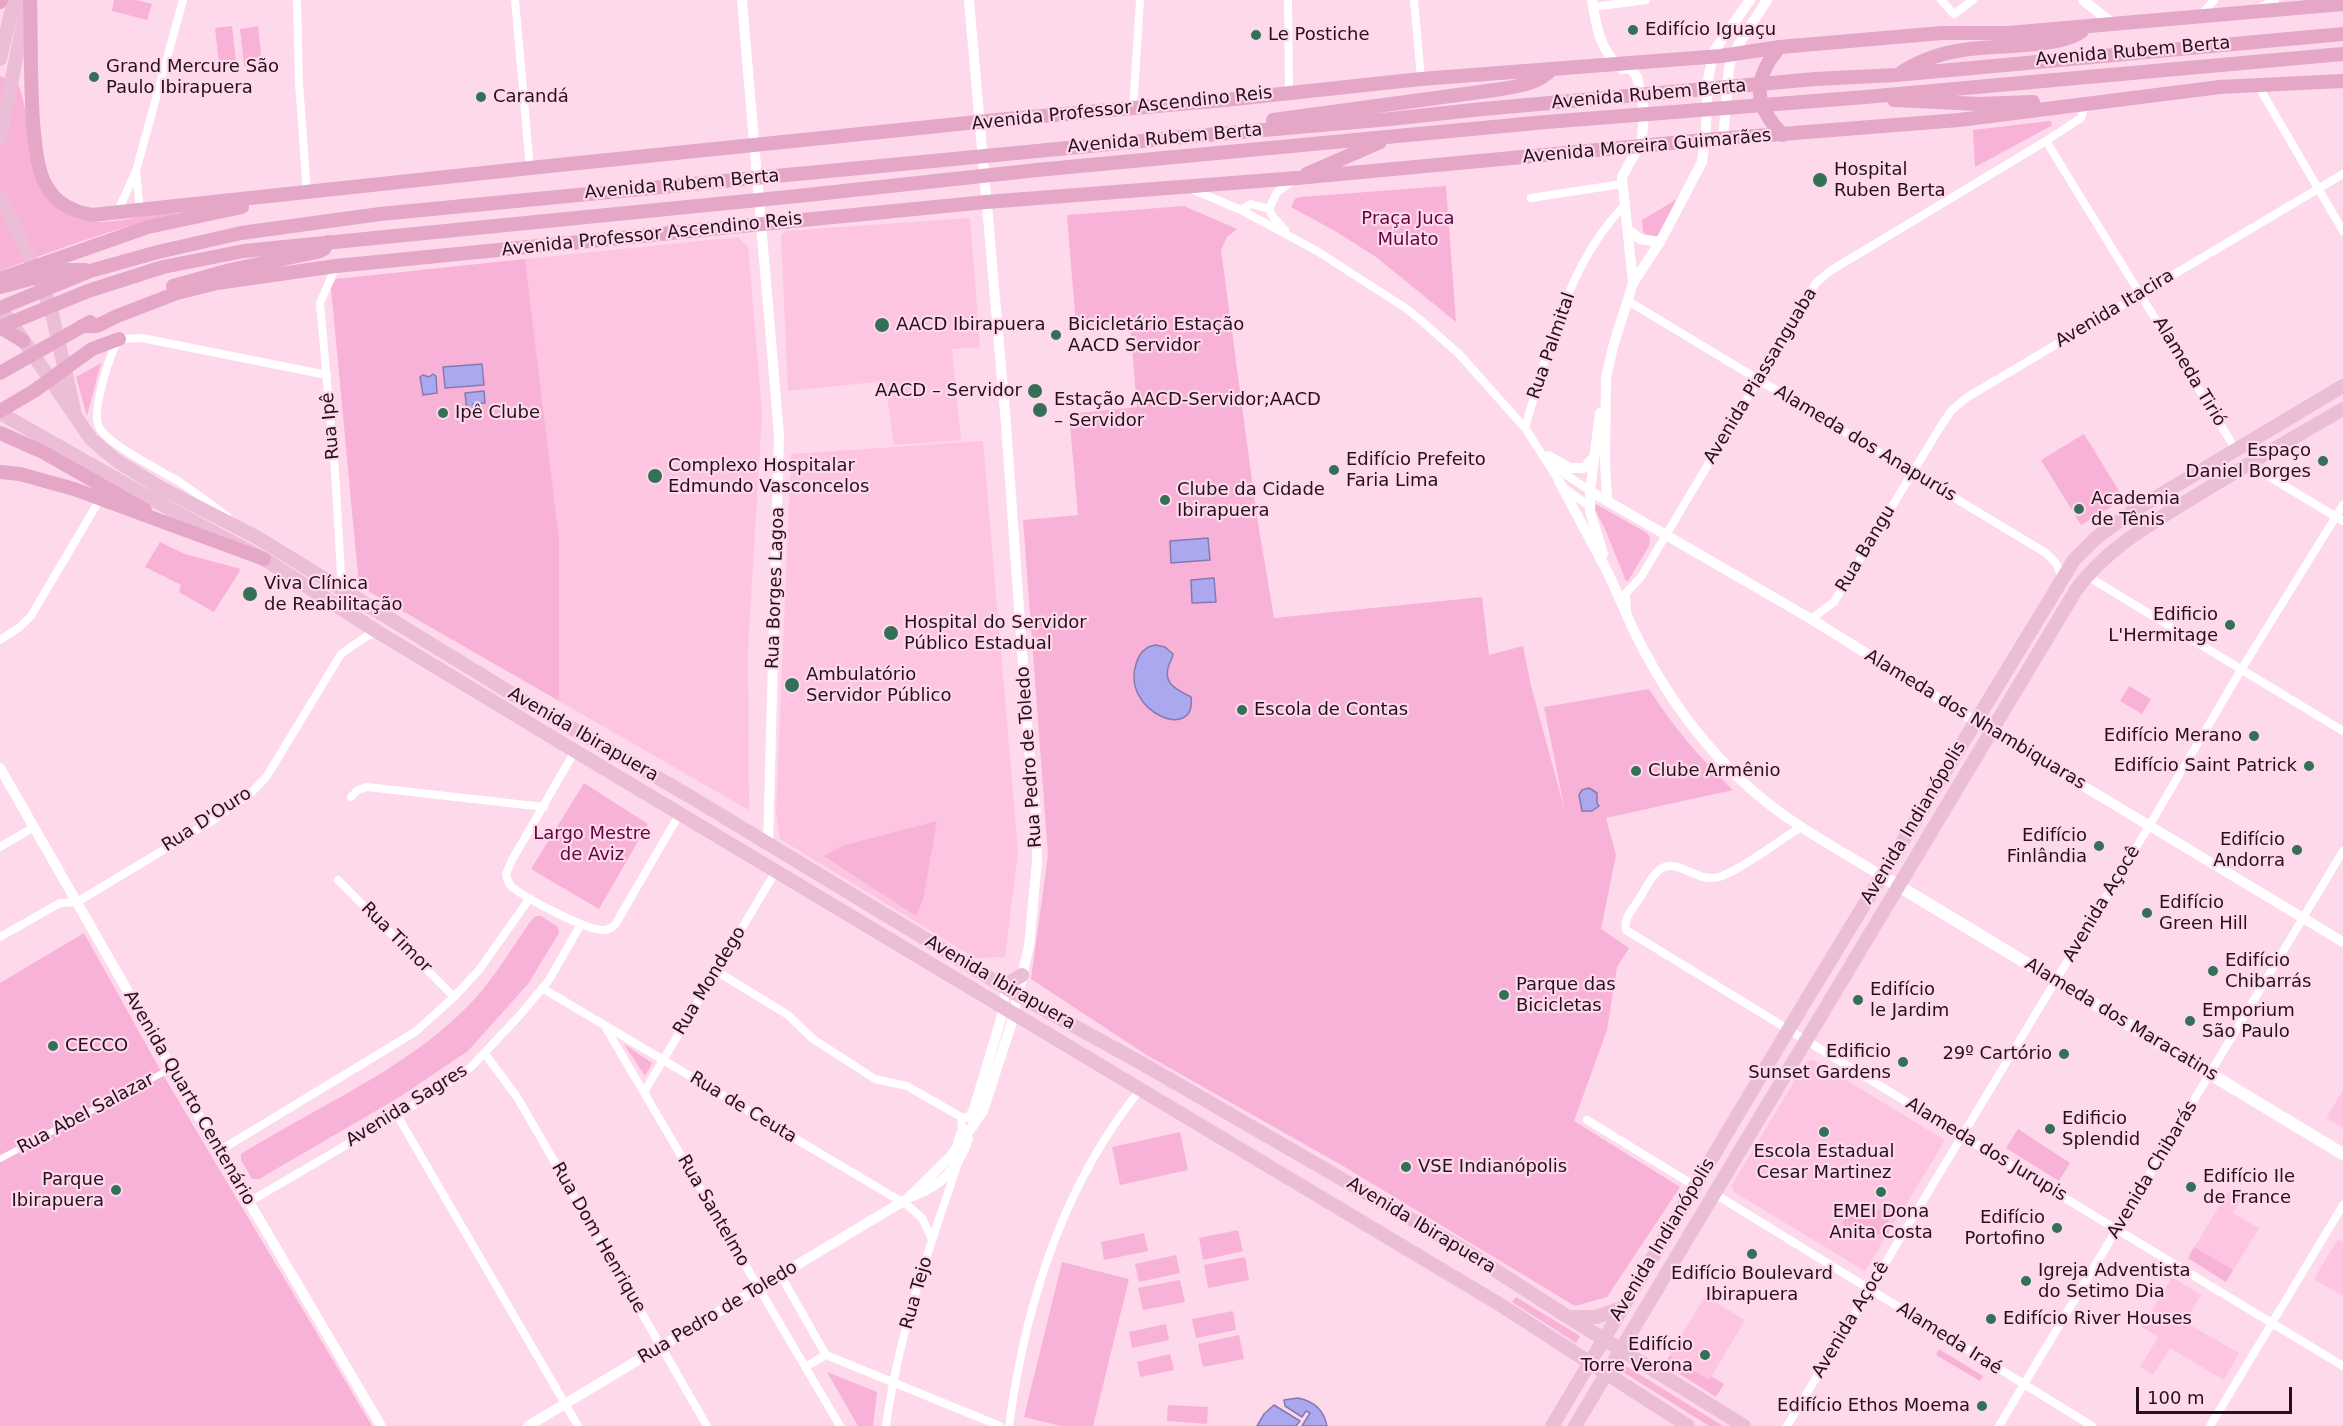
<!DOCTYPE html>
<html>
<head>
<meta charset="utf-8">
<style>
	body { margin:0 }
	#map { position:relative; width:2343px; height:1426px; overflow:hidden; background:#fed8eb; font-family:"DejaVu Sans",sans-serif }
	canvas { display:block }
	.scale { position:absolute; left:2136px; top:1387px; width:156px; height:27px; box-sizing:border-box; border:3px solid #26101d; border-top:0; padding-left:8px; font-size:18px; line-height:21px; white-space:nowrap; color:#26101d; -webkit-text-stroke:4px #fed8eb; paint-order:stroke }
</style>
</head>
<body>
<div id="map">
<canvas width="2343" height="1426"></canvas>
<div class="scale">100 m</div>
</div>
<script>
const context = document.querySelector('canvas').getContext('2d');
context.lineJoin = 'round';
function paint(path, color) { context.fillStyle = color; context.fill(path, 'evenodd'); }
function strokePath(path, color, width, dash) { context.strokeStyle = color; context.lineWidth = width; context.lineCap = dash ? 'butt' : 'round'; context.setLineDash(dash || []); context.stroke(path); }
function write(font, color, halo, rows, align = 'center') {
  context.font = font + ' "DejaVu Sans",sans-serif'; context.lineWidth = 4.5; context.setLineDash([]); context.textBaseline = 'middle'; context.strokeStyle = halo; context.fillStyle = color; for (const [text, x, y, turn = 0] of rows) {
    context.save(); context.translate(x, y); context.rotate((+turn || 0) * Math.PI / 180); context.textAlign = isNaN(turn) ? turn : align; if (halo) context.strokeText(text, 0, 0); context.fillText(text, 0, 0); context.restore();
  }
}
const built = new Path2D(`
	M970,218L980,347L952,349L961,440L894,445L885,381L788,391L781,236L785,231Z
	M738,237L748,247L762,414L748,649L749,810L559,701V538L525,259Z
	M983,441L1018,852L1005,957L975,958L780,839L776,812L791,454Z
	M1813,1060L1943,1139L1944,1142L1865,1271L1734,1192L1732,1185L1806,1062Z
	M2343,1090V1128L2326,1118Z
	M2228,1191L2241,1199L2233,1213L2259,1228L2226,1282L2188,1258Z
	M2338,1239L2343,1242V1296L2314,1279Z
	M2172,1277L2201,1295L2185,1322L2239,1353L2224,1380L2170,1348L2153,1375L2140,1367L2158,1337L2142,1327Z
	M1705,1296L1745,1320L1704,1389L1664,1364Z`);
const green = new Path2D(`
	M114,0H136L152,4L147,20L112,11Z
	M232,26L236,62L219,64L215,28Z
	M258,26L262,64L244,66L240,29Z
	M0,76L18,83C29,112 28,143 34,173C36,182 42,190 47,197C78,239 133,217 176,209L177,214C116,227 58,249 0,271Z
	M2049,121L2052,122L2051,126L1975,167L1973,130Z
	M1446,186L1456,322L1376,257L1335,231L1291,207L1295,199L1300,197Z
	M1677,199L1660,235L1653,237L1646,236L1643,231L1642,220Z
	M1184,206L1237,229L1227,237L1221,250L1257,517L1274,618L1482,597L1489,655L1523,646L1531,686L1565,811L1544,707L1649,689C1674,728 1700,758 1733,790L1606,818L1616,855L1601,929L1629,948L1617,967L1607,1030L1574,1121L1680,1187L1607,1297L1575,1306L1343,1166L1145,1054L1031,979L1048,855L1023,520L1078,515L1069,414L1137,407L1130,323L1076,327L1067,215Z
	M525,259L559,538V701L359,586L331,288L336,279Z
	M101,363L87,416L76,377Z
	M2084,434L2124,499L2081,525L2041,460Z
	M1596,504L1647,533L1650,537L1649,546L1628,581H1626L1605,529L1595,510Z
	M160,542L185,554L241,569L214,612L179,592L181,585L145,567Z
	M2129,686L2151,699L2142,714L2120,701Z
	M584,783L648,824L599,909L531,869Z
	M937,821L923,900L916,916L824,856L845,845Z
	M536,916H541L558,927L559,933L528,984L468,1051L398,1098L259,1179H252L241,1160V1154C315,1108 406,1069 467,1007C493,981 512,947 533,918Z
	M84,933L162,1073L372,1426H0V983Z
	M624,1044L652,1063L645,1076Z
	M2018,1129L2070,1163L2059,1181L2006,1148Z
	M1180,1132L1188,1170L1120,1185L1112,1147Z
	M1887,1209L1889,1233L1845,1238L1842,1215Z
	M1238,1230L1243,1251L1203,1260L1199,1238Z
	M1144,1233L1148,1251L1104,1260L1101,1242Z
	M2194,1247L2233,1270L2226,1282L2188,1258Z
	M1176,1255L1180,1273L1139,1282L1135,1264Z
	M1245,1257L1249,1280L1208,1288L1204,1265Z
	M1062,1262L1129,1279L1093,1426H1061L1024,1417Z
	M1180,1280L1185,1302L1143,1310L1138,1288Z
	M1516,1297L1580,1336L1576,1343L1512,1302Z
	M1233,1311L1236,1330L1196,1338L1192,1319Z
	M1166,1324L1169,1340L1132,1348L1129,1332Z
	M1239,1335L1244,1359L1203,1367L1198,1344Z
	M1939,1349L1983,1376L1980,1381L1936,1355Z
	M1170,1354L1174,1370L1140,1377L1137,1362Z
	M1670,1356L1709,1380L1711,1376L1724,1384L1716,1397L1664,1364Z
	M1626,1366L1723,1426H1709L1623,1372Z
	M827,1372L877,1392L873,1426H858Z
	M1168,1405L1208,1407L1207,1424L1167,1421Z`);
const water = new Path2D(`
	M482,364L484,385L445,388L443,367Z
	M433,374L436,376L437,393L423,395L420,377L423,375L429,377Z
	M484,391L485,403L473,404V411H467L465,393Z
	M1208,538L1210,560L1171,563L1170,541Z
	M1214,578L1216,602L1192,603L1191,580Z
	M1155,645L1165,647L1173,654C1173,659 1169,662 1168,668C1164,686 1179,690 1191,697C1197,743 1121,712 1136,664C1139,653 1145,647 1155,645Z
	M1589,788L1597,793V803L1599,806L1592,811H1582L1579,795L1582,790Z
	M1298,1398C1313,1401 1324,1410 1327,1426H1302L1310,1413L1306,1411L1302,1417L1285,1406L1284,1400Z
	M1274,1405L1300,1421L1296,1426H1257L1264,1414Z`);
const pedestrian = new Path2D(`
	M0,1159L172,1068`);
const minor = new Path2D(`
	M297,0L299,83L307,192
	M515,0L530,168
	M1288,0L1289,92
	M1414,0L1421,79
	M1941,0L1954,14
	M1593,7L1646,0
	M2259,8L2275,0
	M1954,14L1973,0
	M2200,16L2214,0
	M2257,84L2343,231
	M1133,108L1140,0
	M2046,141L2236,450
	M136,172L140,211
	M1189,188L1241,210L1317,251L1407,309L1424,323L1459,354L1525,428L1563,487L1590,507
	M1531,198L1622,184
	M1241,210L1251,204L1269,209
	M117,213L136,171L183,0
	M1285,230L1273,217L1269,209L1277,192L1293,181
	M336,266L320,303L335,472L342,590
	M1628,301L2046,553L2056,563L2062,578
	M1525,428C1547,353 1568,263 1624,206
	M1554,463L1565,474L1590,491
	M2248,464L2343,521
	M227,516C211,505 195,492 178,481C160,470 107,444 99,427C91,412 110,353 119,339L142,338L327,375
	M2087,576L2343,731
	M1627,611L1626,593L1641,577L1816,283L1830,271L2046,141L2081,118L2086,103
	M1811,619L1834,602L1939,429L1951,411L1966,398L2343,174
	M0,640L20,627L31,616L100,499
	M575,751L512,860L506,874C507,880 508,883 512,887C527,899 584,929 602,930C607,931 611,928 615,925L680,813
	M351,797L358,790L367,787L544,807
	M1801,827C1777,842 1747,866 1722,876C1697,886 1676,854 1658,871C1649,879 1644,892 1637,902C1632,910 1623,920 1626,930L1962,1136L2343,1366
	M0,847L34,827
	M338,880L454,997
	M0,937L60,903L77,902L215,819L252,792L267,776L341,654L367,636L378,632
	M716,971L788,1015L813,1039L875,1079L907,1086L961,1117L967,1118L974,1109
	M542,988L907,1205L922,1218L932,1239
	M606,1028L840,1426
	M485,1054L517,1097L707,1426
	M644,1092L776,871
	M397,1115L578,1426
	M1587,1120L1695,1186
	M957,1142L962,1129L961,1117
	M219,1151L415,1032L454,997L479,970L530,898
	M1715,1194L2092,1426
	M249,1202L423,1100L471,1067L520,1015L549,980L581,924
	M781,1276L826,1355
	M826,1355L1000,1426
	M805,1367L826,1355
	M886,1426C898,1337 928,1251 957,1166
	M1009,1426C1025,1305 1062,1186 1140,1090
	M1787,1426L2149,826L2241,670L2343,505
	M1999,1426L2343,851
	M2210,1426L2343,1205`);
const tertiary = new Path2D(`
	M742,0L779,435L768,845
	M1592,0C1596,26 1600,52 1622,69L1631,68L1637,77L1644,111L1642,140L1622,177L1633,283
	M2083,0L2113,24
	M1723,139L1729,68L1732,55L1767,0
	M1628,230L1640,239L1660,242
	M1600,413L1590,491V511L1603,554
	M1548,456L1570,468H1584L1594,457
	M1559,481C1575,512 1592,542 1608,573C1617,592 1625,612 1634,631C1663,691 1703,747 1753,791C1792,825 1838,849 1882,876
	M1590,491L1811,619L1975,721L2343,942
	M1607,499L1605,461L1606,378L1613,347L1633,283L1660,242L1702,162L1706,128L1708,79L1714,51L1750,0
	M0,768L219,1151L381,1426
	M974,1125V1109L1001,1019L1006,988
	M913,1196C942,1185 958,1169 968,1139
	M528,1426L907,1199L951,1156L983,1111L1011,1025L1029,946L1037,861L1036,814L1029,750L1006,424L969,0`);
const secondary = new Path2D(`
	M1882,876L2343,1154`);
const primary = new Path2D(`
	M0,59L14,0
	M0,138L27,4
	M0,196L35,270L51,309L74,410
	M0,310L8,318L91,439L117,461L161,488L258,538L514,695L691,797L1018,995L1143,1064L1461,1248L1568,1317L1744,1426
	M0,413L168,508L264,559L378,632L575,751L1499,1304L1688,1426
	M1001,984L1011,982L1022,975
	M1570,1317H1596L1623,1308
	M1552,1426L1802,1007L2074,560L2097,537L2133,511L2343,386
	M1575,1426L2076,590C2107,548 2150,524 2194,497C2243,467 2293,438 2343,409`);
const trunk = new Path2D(`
	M30,0C32,41 27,158 47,187C57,204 74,212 92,215L530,168L997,120L1225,100L1421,79L1721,56L1780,47L1942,33H2008L2343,4
	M0,2L1,0
	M1780,47C1752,79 1753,105 1783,135
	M1902,72C1921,60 1941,53 1963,50C1992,45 2061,48 2082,31
	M1894,100L1979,104L2033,102
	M1273,120L1502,89C1519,86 1538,83 1550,71
	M1307,174L1380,142
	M0,279L148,227L242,207
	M173,286L230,270L317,252L324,249L328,242
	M0,287L64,270H85
	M0,308L90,271L158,252L241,233L380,214L1183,137L1390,119L1483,109L1815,79L1896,75L2343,34
	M82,326H97L117,316L177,293L217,283L336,266L986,202L1297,178L1705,140L1959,120L2220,87L2343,81
	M0,327L88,291L163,267L244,251L798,196L1037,170L1546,122L1866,97L2343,54
	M0,327L23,341
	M0,373L90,322
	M0,411L34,391L92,349L119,339
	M0,433L41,451L145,510
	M0,472L20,474L74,489L264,559`);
const markers = [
	[1633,30,6,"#346f58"],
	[1256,35,6,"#346f58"],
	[94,77,6,"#346f58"],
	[481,97,6,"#346f58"],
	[1820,180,8,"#346f58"],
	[882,325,8,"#346f58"],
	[1056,335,6,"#346f58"],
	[1035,391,8,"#346f58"],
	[1040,410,8,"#346f58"],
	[443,413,6,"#346f58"],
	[2323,461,6,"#346f58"],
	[1334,470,6,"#346f58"],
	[655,476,8,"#346f58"],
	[1165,500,6,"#346f58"],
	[2079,509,6,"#346f58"],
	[250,594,8,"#346f58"],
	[2230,625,6,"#346f58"],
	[891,633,8,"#346f58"],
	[792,685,8,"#346f58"],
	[1242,710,6,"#346f58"],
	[2254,736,6,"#346f58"],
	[2309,766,6,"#346f58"],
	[1636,771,6,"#346f58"],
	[2099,846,6,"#346f58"],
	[2297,850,6,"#346f58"],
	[2147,913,6,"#346f58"],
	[2213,971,6,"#346f58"],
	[1504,995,6,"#346f58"],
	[1858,1000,6,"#346f58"],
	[2190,1021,6,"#346f58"],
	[53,1046,6,"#346f58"],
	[2064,1054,6,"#346f58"],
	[1903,1062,6,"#346f58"],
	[2050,1129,6,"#346f58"],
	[1824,1132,6,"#346f58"],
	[1406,1167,6,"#346f58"],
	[2191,1187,6,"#346f58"],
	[116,1190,6,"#346f58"],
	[1881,1192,6,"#346f58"],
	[2057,1228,6,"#346f58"],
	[1752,1254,6,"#346f58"],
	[2026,1281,6,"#346f58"],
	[1991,1319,6,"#346f58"],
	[1705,1355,6,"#346f58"],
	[1982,1406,6,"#346f58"]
];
const poiNames = [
	["Edifício Iguaçu",1645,30],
	["Le Postiche",1268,35],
	["Grand Mercure São",106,67],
	["Paulo Ibirapuera",106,88],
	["Carandá",493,97],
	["Hospital",1834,170],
	["Ruben Berta",1834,191],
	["AACD Ibirapuera",896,325],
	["Bicicletário Estação",1068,325],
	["AACD Servidor",1068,346],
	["AACD – Servidor",1022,391,"right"],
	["Estação AACD-Servidor;AACD",1054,400],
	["– Servidor",1054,421],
	["Ipê Clube",455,413],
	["Espaço",2311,451,"right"],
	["Daniel Borges",2311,472,"right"],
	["Edifício Prefeito",1346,460],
	["Faria Lima",1346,481],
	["Complexo Hospitalar",668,466],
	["Edmundo Vasconcelos",668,487],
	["Clube da Cidade",1177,490],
	["Ibirapuera",1177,511],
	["Academia",2091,499],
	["de Tênis",2091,520],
	["Viva Clínica",264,584],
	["de Reabilitação",264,605],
	["Edificio",2218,615,"right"],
	["L'Hermitage",2218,636,"right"],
	["Hospital do Servidor",904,623],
	["Público Estadual",904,644],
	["Ambulatório",806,675],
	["Servidor Público",806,696],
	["Escola de Contas",1254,710],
	["Edifício Merano",2242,736,"right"],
	["Edifício Saint Patrick",2297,766,"right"],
	["Clube Armênio",1648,771],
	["Edifício",2087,836,"right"],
	["Finlândia",2087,857,"right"],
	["Edifício",2285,840,"right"],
	["Andorra",2285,861,"right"],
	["Edifício",2159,903],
	["Green Hill",2159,924],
	["Edifício",2225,961],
	["Chibarrás",2225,982],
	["Parque das",1516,985],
	["Bicicletas",1516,1006],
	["Edifício",1870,990],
	["le Jardim",1870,1011],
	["Emporium",2202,1011],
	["São Paulo",2202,1032],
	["CECCO",65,1046],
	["Edificio",1891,1052,"right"],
	["Sunset Gardens",1891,1073,"right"],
	["29º Cartório",2052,1054,"right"],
	["Edificio",2062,1119],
	["Splendid",2062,1140],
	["Escola Estadual",1824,1152,"center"],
	["Cesar Martinez",1824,1173,"center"],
	["VSE Indianópolis",1418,1167],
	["Edifício Ile",2203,1177],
	["de France",2203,1198],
	["Parque",104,1180,"right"],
	["Ibirapuera",104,1201,"right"],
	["EMEI Dona",1881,1212,"center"],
	["Anita Costa",1881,1233,"center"],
	["Edifício",2045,1218,"right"],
	["Portofino",2045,1239,"right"],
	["Igreja Adventista",2038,1271],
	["do Setimo Dia",2038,1292],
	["Edifício Boulevard",1752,1274,"center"],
	["Ibirapuera",1752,1295,"center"],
	["Edifício River Houses",2003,1319],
	["Edifício",1693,1345,"right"],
	["Torre Verona",1693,1366,"right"],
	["Edifício Ethos Moema",1970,1406,"right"]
];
const streetNames = [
	["Avenida Rubem Berta",2133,52,-5],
	["Avenida Rubem Berta",1649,95,-5],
	["Avenida Professor Ascendino Reis",1122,109,-6],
	["Avenida Rubem Berta",1165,139,-5],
	["Avenida Moreira Guimarães",1647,147,-5],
	["Avenida Rubem Berta",682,185,-5],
	["Avenida Professor Ascendino Reis",652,235,-6],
	["Avenida Itacira",2115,309,-31],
	["Rua Palmital",1552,346,-71],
	["Alameda Tirió",2189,372,59],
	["Avenida Piassanguaba",1761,376,-59],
	["Rua Ipê",331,426,-95],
	["Alameda dos Anapurús",1865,444,31],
	["Rua Bangu",1866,549,-59],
	["Rua Borges Lagoa",776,588,-88],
	["Alameda dos Nhambiquaras",1975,720,31],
	["Avenida Ibirapuera",583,735,30],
	["Rua Pedro de Toledo",1030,757,-94],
	["Rua D'Ouro",207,820,-33],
	["Avenida Indianópolis",1914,823,-59],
	["Avenida Açocê",2102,904,-59],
	["Rua Timor",396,938,45],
	["Rua Mondego",710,981,-59],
	["Avenida Ibirapuera",1000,983,30],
	["Alameda dos Maracatins",2121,1020,31],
	["Avenida Quarto Centenário",189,1098,60],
	["Avenida Sagres",407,1106,-32],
	["Rua de Ceuta",743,1108,31],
	["Rua Abel Salazar",86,1114,-28],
	["Alameda dos Jurupis",1986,1150,31],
	["Avenida Chibarás",2153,1170,-59],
	["Rua Santelmo",713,1211,60],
	["Avenida Ibirapuera",1421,1226,31],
	["Rua Dom Henrique",598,1238,60],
	["Avenida Indianópolis",1663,1240,-59],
	["Rua Tejo",917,1293,-74],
	["Rua Pedro de Toledo",718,1313,-31],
	["Avenida Açocê",1851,1320,-59],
	["Alameda Iraé",1949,1339,32]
];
const parkNames = [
	["Praça Juca",1408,219],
	["Mulato",1408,240],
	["Largo Mestre",592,834],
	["de Aviz",592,855]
];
paint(built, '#fdc5e2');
paint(green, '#f8b2d7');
paint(water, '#aca8f0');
strokePath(water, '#847ab1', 1.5);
strokePath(pedestrian, '#fff', 6);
strokePath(minor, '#fff', 8);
strokePath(tertiary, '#fff', 10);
strokePath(secondary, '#fff', 12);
strokePath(primary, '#ebbdd6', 14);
strokePath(trunk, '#e4a7c8', 14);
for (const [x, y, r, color] of markers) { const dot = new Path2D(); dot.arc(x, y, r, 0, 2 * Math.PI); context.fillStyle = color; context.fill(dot); strokePath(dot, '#fed8eb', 2); }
write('18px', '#26101d', '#fed8eb', poiNames, 'left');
write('18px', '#26101d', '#fed8eb', streetNames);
write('18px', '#5f0542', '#fed8eb', parkNames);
</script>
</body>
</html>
